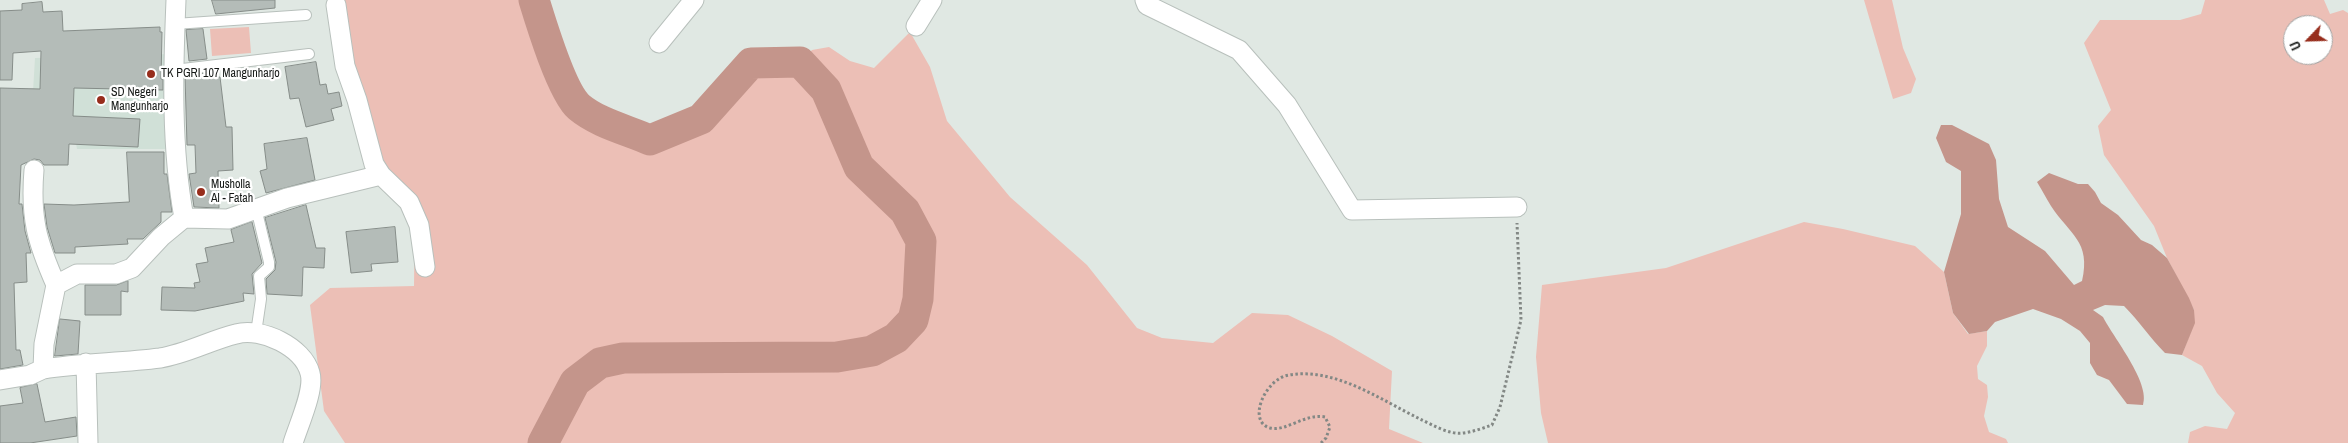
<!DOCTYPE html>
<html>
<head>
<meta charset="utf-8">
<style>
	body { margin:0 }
	#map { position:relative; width:2348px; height:443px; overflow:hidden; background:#e0e8e3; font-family:"Archivo Narrow",sans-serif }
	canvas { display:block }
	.north { position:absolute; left:2283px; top:15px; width:50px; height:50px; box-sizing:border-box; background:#fff; border:1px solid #a1a3a2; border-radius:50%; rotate:246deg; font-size:14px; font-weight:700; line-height:20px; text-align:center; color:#151816 }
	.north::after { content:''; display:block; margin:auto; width:18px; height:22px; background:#972d1c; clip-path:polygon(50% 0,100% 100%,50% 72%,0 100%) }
</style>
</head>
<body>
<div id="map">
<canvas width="2348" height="443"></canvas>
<div class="north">U</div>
</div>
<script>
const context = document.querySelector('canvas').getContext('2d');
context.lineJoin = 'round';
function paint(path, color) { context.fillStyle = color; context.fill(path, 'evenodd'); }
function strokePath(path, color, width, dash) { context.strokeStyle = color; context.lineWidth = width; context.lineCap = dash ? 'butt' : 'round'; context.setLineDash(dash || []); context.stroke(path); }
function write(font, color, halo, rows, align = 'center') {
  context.font = font + ' "Archivo Narrow",sans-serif'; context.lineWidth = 4.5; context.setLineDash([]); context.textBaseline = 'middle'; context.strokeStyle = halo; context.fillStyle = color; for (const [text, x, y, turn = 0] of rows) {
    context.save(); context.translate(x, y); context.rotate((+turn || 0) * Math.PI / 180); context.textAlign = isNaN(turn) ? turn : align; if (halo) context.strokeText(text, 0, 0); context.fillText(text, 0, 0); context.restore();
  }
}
const built = new Path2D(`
	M169,54L170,149H77L76,143L30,142L35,58Z`);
const green = new Path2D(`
	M339,0H522L530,37L561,99L596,129L640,149L680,141L712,121L733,94L760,71H791L812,50L829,47L850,61L874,68L910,32L930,67L947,121L1010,197L1087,265L1137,328L1162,338L1213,343L1252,313L1288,315L1332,336L1392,371L1389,429L1423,443H345L324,411L310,305L330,288L414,286L415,201L371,153Z
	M1864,0H1892L1903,48L1916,79L1911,93L1893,99Z
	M2205,0H2324L2330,14L2343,10L2348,13V443H2188L2190,432L2205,426L2227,429L2235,413L2217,393L2202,366L2182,355L2194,323V310L2167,258L2154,226L2104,155L2098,126L2111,110L2084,43L2100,20H2180L2201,14ZM2293,25H2323V55H2293Z
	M249,27L251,53L212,56L210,29Z
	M1804,222L1843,229L1915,246L1944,272L1953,313L1968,334L1987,331V346L1977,366L1978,379L1987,385L1988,397L1984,416L1989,432L2006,439L2008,443H1548L1541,413L1536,357L1542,285L1666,268Z`);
const water = new Path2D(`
	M1941,125H1952L1989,144L1996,160L1999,199L2008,227L2045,251L2074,285L2082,281C2091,241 2070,235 2051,206C2046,198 2042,190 2037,182L2049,173L2078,184H2088L2095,192L2101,203L2118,215L2141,240L2152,245L2167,258L2189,298L2194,310L2195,323L2182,355L2165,353C2150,338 2139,321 2124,306L2105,305L2093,310L2103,317C2113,337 2151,383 2143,405L2127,404L2109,380L2097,375L2090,363V343L2080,331L2061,319L2033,309L1995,322L1987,331L1969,334L1953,313L1944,272L1961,214V171L1946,162L1936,138Z`);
const river = new Path2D(`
	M534,0C541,23 562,92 579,107C598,123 627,130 650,140L701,119L751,63L800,62L826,90L859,167L905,211L921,241L918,299L913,320L896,338L872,351L837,357L623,358L600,363L575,382L543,443`);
const building = new Path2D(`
	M212,0H275V8L216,14Z
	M42,2L43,12L62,11L63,31L160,27V32H162L161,79H163V90L74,88L73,116L140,119L138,147L69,144L68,165H44L40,160L34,159L21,165L19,204H22L25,231L31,253H26L27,282L14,283L16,350H20L23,365L0,369V88L40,89L41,51L13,53L12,80H0V11L22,10V4Z
	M203,29L207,59L189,61L186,30Z
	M316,62L320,85L326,84L328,94L339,92L342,106L331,109L334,120L306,127L299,98L290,99L285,67Z
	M208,73L209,78L220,77L226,127H232L233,170L218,171L219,208L194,207L189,174L196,173L195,145H187L185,76Z
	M307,138L315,180L266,193L260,171L267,169L264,144Z
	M127,152H164V174H167L172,212H161V222L143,239H127L128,244L75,247V253H55L47,227L44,204L74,205L129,202Z
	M306,205L316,248H325L324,268L303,267L302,296L267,294L266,279L275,270L276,262L265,218Z
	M252,222L262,263L252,274L254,294L243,293L244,301L195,311L161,310L162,287L195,288L194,283L200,282L196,264L208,262L205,248L234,242L231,230Z
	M395,227L398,262L371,264L372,271L351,273L346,232Z
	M128,281V292L121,291V315H85V285H116Z
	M60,319L80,321L78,354L55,356Z
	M37,384L45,422L76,417L77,436L30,443H0V406L23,403L20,388Z`);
const path = new Path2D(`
	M1321,443L1326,438L1330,427L1325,417C1305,413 1286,432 1270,428C1246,421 1266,378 1289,375C1335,367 1381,400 1420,419C1433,425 1449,435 1463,433C1473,432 1483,428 1492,425L1500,407L1521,320L1517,223`);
const lane = new Path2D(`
	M175,24L306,15
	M174,70L309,54
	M256,208L269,262V267L259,276L261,299L256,333`);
const street = new Path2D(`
	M1145,0L1147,5L1239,50L1287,105L1352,210L1517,207
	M336,5L345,66L357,100L374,164L381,175L409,202L419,225L425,267
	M916,26L932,0
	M659,43L694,0
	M34,170C30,218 37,242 56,285
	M184,218L228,219L287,198L381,175
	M86,363L88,443
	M43,369C82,363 121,363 160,358C186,354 211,340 236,334C262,327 303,347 310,373C315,390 298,426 293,443
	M0,380L30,375L43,369L44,344L56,285L77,274H116L132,268L161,237L184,218C171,147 173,72 176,0`);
const markers = [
	[151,74,5,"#972d1c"],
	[101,100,5,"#972d1c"],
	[201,192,5,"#972d1c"]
];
const poiNames = [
	["TK PGRI 107 Mangunharjo",161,74],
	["SD Negeri",111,93],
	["Mangunharjo",111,107],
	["Musholla",211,185],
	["Al - Fatah",211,199]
];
paint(built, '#d0e0d7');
paint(green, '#ecbfb6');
paint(water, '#c4958b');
strokePath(river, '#c4958b', 31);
paint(building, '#b4bcb8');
strokePath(building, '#868d89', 1);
strokePath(lane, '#b8c0bc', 12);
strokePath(street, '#b8c0bc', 21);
strokePath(path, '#838885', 3, [2.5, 2.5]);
strokePath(lane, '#fff', 10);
strokePath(street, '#fff', 19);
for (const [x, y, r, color] of markers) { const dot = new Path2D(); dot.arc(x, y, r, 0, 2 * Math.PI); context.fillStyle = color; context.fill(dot); strokePath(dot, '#fff', 2); }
write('12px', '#151816', '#fff', poiNames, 'left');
</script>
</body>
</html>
